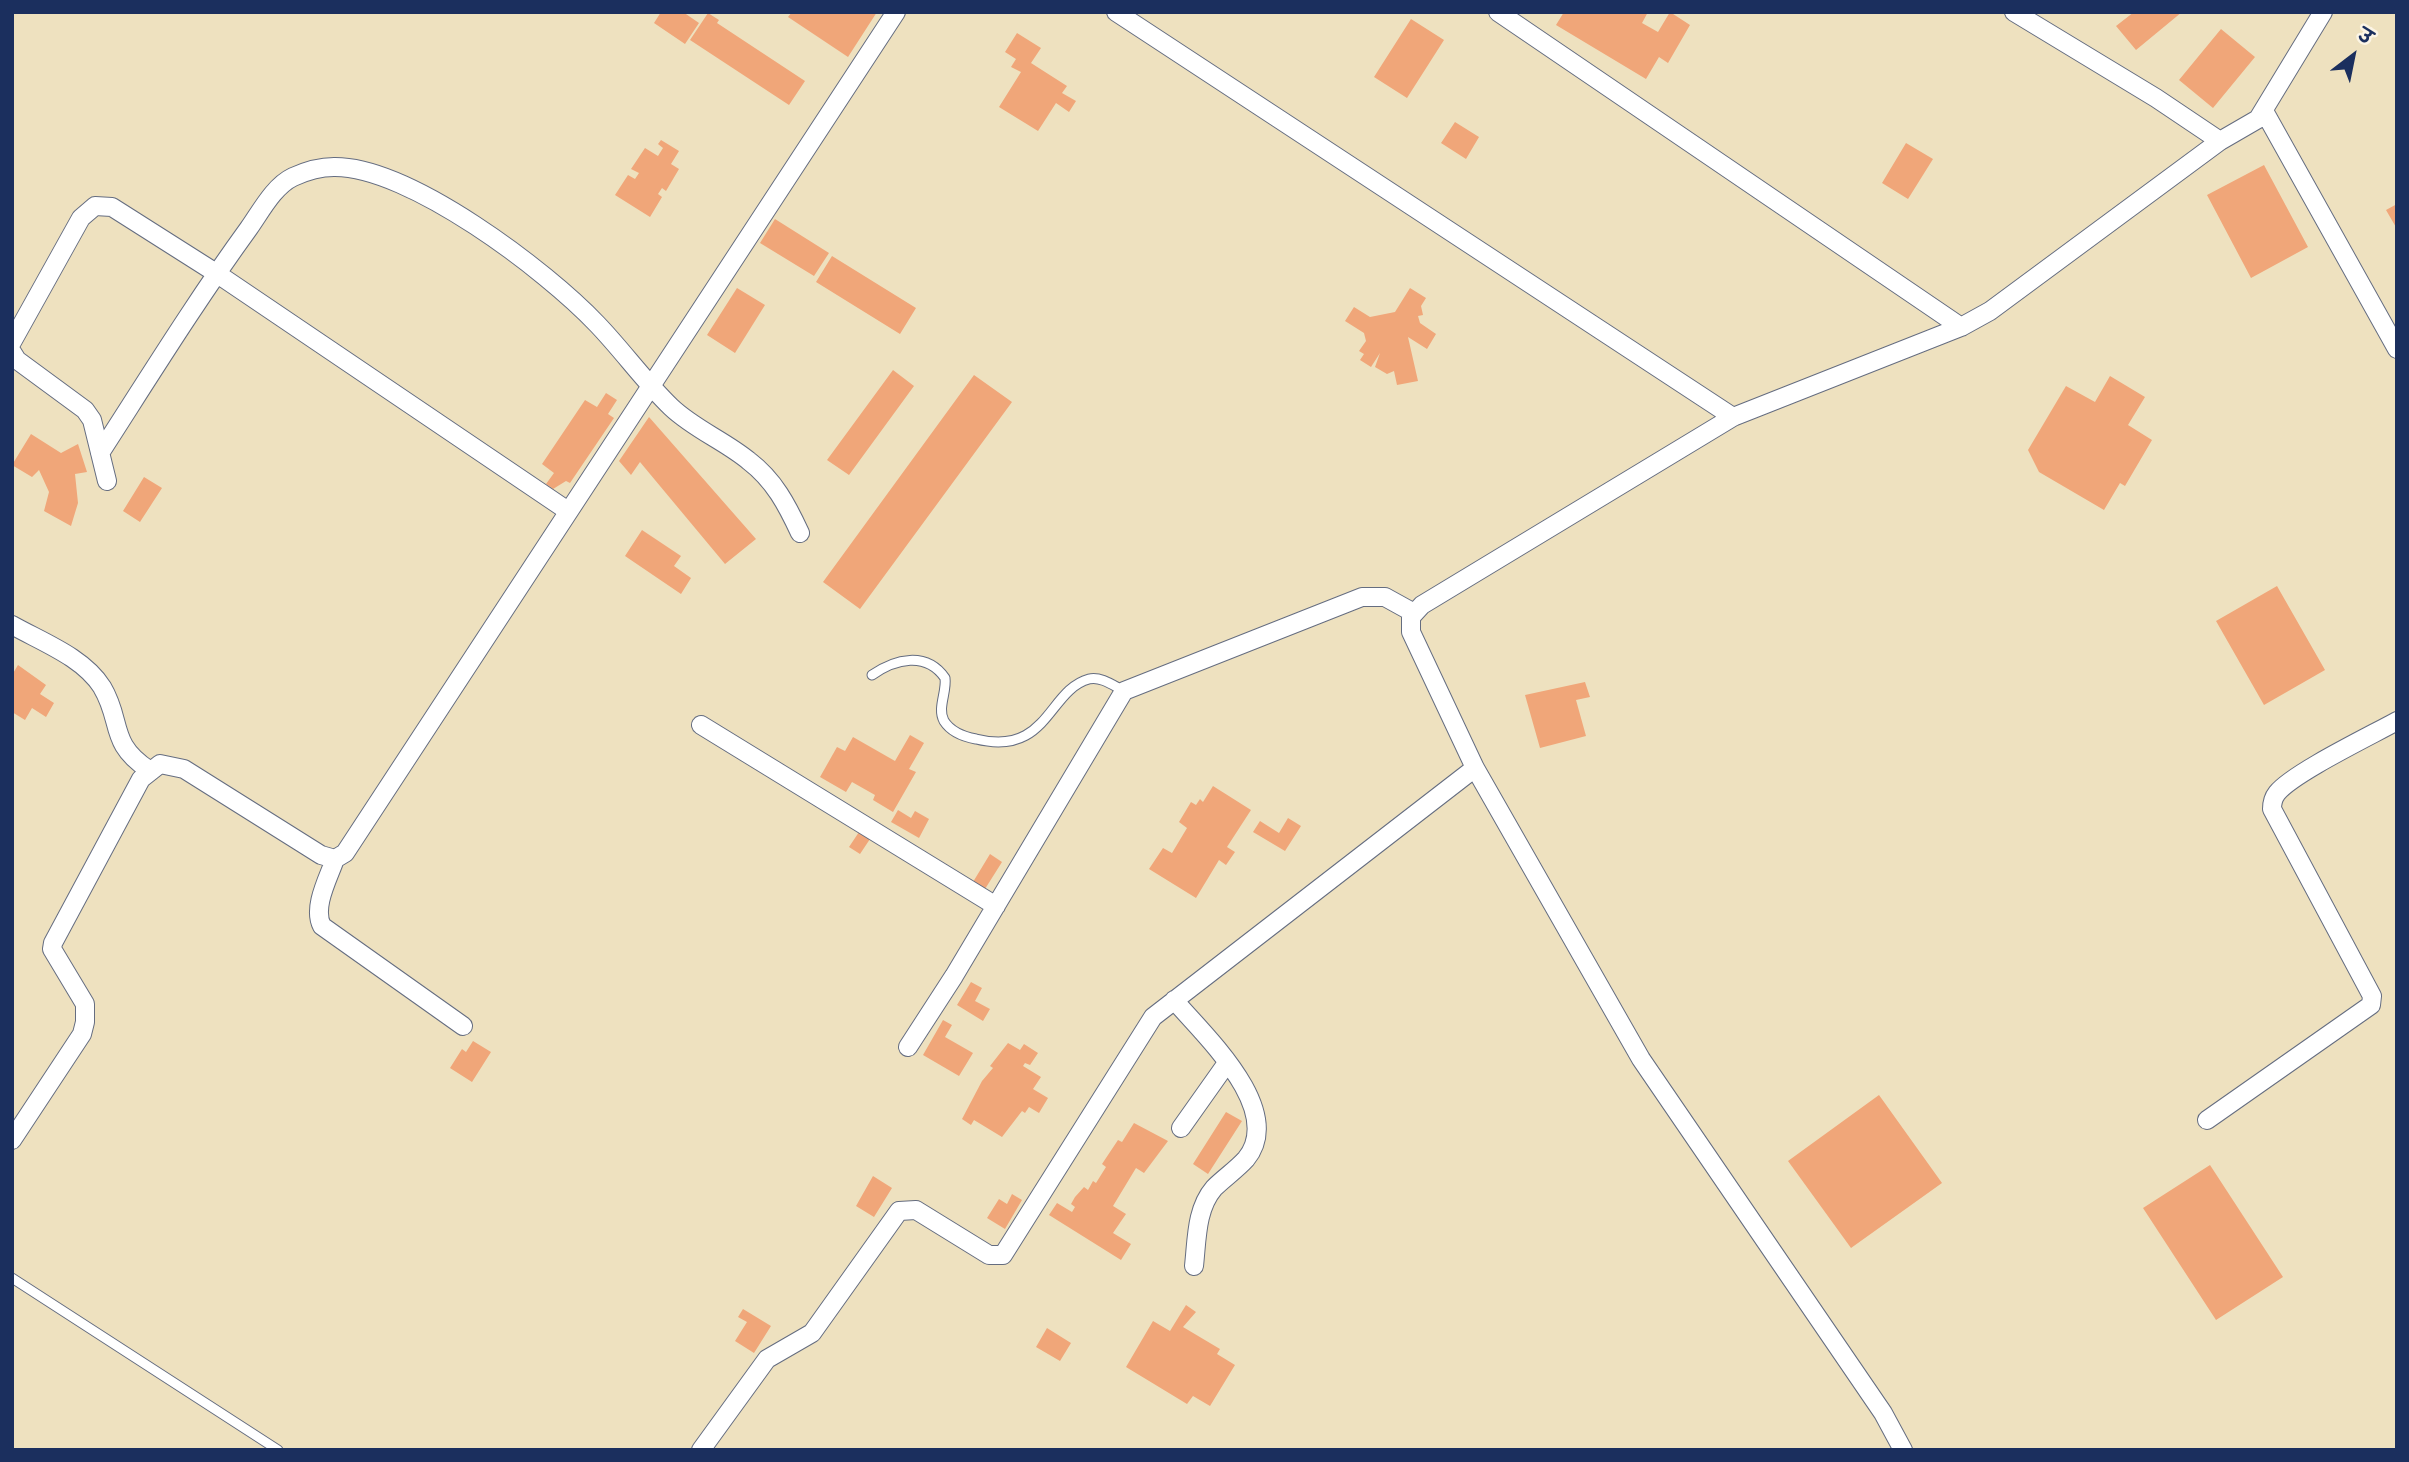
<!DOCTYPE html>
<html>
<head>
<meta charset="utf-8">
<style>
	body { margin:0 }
	#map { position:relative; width:2409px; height:1462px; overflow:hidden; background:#eee1bf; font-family:"Indie Flower","Playpen Sans Deva",sans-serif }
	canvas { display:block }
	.frame { position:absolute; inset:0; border:14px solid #1b2f5e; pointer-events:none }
	.north { position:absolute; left:2318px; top:21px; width:70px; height:70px; -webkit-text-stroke:5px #fcf5e5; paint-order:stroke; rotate:32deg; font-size:19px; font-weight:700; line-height:28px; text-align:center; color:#1b2f5e }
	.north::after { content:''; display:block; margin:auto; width:24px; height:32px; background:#1b2f5e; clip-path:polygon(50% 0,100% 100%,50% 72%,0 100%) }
</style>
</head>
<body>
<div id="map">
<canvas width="2409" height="1462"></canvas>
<div class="frame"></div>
<div class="north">उ</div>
</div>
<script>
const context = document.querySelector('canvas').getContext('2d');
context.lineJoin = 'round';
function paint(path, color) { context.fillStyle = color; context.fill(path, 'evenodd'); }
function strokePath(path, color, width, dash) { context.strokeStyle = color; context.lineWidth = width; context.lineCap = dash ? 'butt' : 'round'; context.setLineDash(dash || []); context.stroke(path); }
const building = new Path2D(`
	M661,12H683L699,23L685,44L654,23Z
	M792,12H877L848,57L788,17Z
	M1564,12H1648L1642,23L1658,32L1670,12L1690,25L1668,63L1659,57L1646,79L1556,25Z
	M2134,12H2182L2136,50L2116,26Z
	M708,13L719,20L717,23L805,81L789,105L690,40Z
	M1411,19L1444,40L1407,98L1374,77Z
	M2221,29L2255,57L2213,108L2179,80Z
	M1017,33L1041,48L1031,63L1067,86L1062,93L1076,101L1069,112L1056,103L1038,131L999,107L1021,72L1011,67L1016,59L1005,52Z
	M1455,122L1479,137L1466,159L1441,143Z
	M661,140L679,151L671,164L679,169L666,191L662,188L658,194L662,197L650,217L615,195L628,175L635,179L639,173L631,169L645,148L658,156L663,148L658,144Z
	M1906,143L1933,159L1908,199L1882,183Z
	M2264,165L2308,247L2251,278L2207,195Z
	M2397,204V229L2386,210Z
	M775,219L829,253L814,276L760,243Z
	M832,256L916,308L900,334L816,282Z
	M737,288L765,305L735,353L707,335Z
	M1410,288L1426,298L1421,306L1423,315L1418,316L1420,323L1436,334L1427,349L1408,337L1418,381L1397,385L1394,371L1387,374L1375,367L1380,353L1371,367L1360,360L1364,354L1359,351L1366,341L1364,333L1345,321L1354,307L1370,317L1395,312Z
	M893,370L914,386L849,475L827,460Z
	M974,375L1012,402L860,609L823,582Z
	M2110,376L2145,397L2128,425L2152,440L2125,486L2120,483L2104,510L2039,472L2028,450L2066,386L2095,402Z
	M606,393L617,400L608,414L614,418L570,483L566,481L553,489L546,484L554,473L542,464L585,400L597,407Z
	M649,417L756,539L725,564L640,462L631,475L619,461Z
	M31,434L61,453L78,444L87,472L75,474L78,503L71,526L44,511L49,492L39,470L32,477L12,465Z
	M144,477L162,488L140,522L123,511Z
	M642,530L681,556L674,566L691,578L681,594L625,556Z
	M2277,586L2325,670L2264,705L2216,621Z
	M18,665L46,685L40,694L54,703L46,717L32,708L25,720L12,712V675Z
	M1585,682L1590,697L1576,700L1586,736L1540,748L1525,695Z
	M910,735L924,743L909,769L916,772L893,812L873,800L875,795L852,782L846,792L820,777L837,747L845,751L853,737L895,761Z
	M1213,786L1251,810L1227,847L1235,852L1226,865L1219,860L1196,898L1149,869L1163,848L1172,853L1187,828L1179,822L1191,802L1196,805L1200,799L1203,802Z
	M898,810L911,818L915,811L929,819L919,838L891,822Z
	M1288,818L1301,826L1285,851L1253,832L1260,821L1279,833Z
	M859,832L870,839L860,854L849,847Z
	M990,854L1002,862L985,889L973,882Z
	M971,982L982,988L975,1001L990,1009L983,1021L957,1005Z
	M943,1020L952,1025L945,1037L973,1053L959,1076L923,1055Z
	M473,1041L491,1052L472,1082L450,1068L462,1049L466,1052Z
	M1008,1043L1020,1050L1024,1044L1038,1053L1030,1065L1025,1063L1023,1066L1041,1077L1033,1089L1048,1098L1039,1113L1029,1107L1025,1113L1022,1111L1002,1137L974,1120L971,1125L962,1119L982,1081L993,1068L990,1066Z
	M1879,1095L1942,1183L1851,1248L1788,1161Z
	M1226,1112L1242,1121L1208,1174L1193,1164Z
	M1134,1123L1168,1141L1144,1173L1136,1168L1113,1206L1126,1214L1113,1233L1131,1244L1121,1260L1049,1215L1057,1203L1072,1212L1075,1207L1071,1204L1075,1197L1084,1187L1088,1190L1093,1181L1096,1183L1106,1167L1102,1164L1118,1140L1122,1142Z
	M2210,1165L2283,1277L2216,1320L2143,1208Z
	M873,1176L892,1188L874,1217L856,1206Z
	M1012,1194L1022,1200L1005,1229L987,1218L999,1199L1007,1204Z
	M1186,1305L1196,1312L1183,1327L1220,1349L1217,1354L1235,1365L1210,1406L1193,1396L1187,1404L1126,1367L1153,1321L1170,1331Z
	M743,1309L771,1326L754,1353L735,1341L747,1322L738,1317Z
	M1047,1328L1071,1343L1060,1361L1036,1347Z`);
const lane = new Path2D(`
	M872,675C895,659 926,651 945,678C947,692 937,708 944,721C951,732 965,737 976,739C1048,757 1048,690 1089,679C1101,676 1114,686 1124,691
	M12,1278L278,1450`);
const street = new Path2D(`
	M1116,12L1733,417
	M1498,12L1961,327
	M2014,12L2156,98L2220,141
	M2264,111L2397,349
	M12,342L81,218L95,206L112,207L216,273L568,511
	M12,352L17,360L85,410L92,420L107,481
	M100,453C149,377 196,301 249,228C261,211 274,186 293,177C306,171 320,167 334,167C409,166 547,271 597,324C623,351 644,381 671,407C694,429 725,441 749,461C774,480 787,505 800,533
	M12,625C42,642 83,657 102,687C123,722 108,743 149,770
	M701,725L996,906
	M335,859C329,877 312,907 322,926L463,1026
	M1174,1000C1204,1035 1286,1110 1246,1159C1236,1170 1224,1178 1214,1188C1196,1209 1197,1239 1194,1266
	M908,1047L954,976L1124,691L1362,597H1385L1414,613
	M2207,1120L2371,1005L2372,996L2272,809C2272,803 2273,798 2277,793C2293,773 2370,736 2397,721
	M1181,1128L1227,1063
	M12,1140L82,1034L85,1022V1004L52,949L53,943L141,779L160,764L184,769L321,855L335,859L345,853L896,12
	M701,1450L767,1359L812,1333L899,1211L916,1210L989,1255H1003L1153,1017L1475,768
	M1903,1450L1883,1413L1641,1059L1475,768L1411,632V617L1422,605L1733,417L1961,327L1990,311L2220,141L2258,119L2323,12`);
paint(building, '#f0a679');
strokePath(lane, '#656d80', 11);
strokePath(street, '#656d80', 20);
strokePath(lane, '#fff', 9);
strokePath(street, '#fff', 18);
</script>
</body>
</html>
